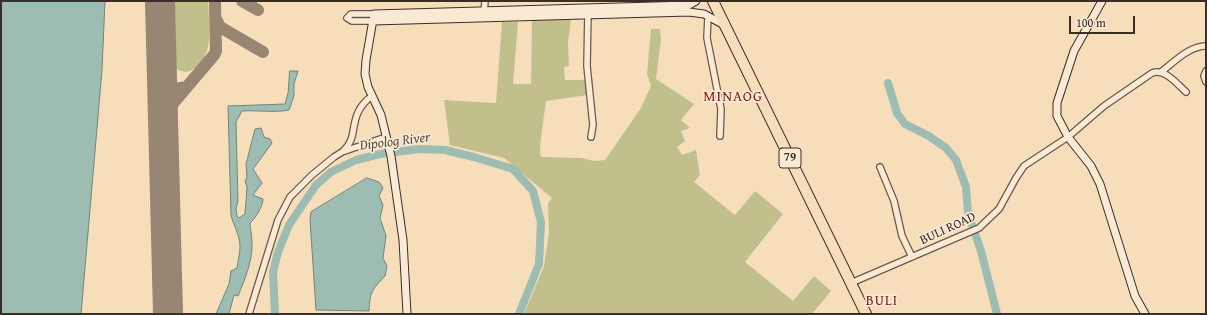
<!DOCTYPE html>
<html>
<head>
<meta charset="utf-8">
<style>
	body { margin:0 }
	#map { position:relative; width:1207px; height:315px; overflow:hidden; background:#f7debb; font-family:"Gentium Book Plus",serif }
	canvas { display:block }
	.frame { position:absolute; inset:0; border:2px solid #3b2d29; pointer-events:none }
	.scale { position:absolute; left:1069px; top:16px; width:66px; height:18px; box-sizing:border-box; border:2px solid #3b2d29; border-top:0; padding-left:5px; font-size:12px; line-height:14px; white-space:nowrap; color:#3b2d29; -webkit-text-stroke:3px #faead3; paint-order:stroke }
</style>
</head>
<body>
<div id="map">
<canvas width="1207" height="315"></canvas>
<div class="frame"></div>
<div class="scale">100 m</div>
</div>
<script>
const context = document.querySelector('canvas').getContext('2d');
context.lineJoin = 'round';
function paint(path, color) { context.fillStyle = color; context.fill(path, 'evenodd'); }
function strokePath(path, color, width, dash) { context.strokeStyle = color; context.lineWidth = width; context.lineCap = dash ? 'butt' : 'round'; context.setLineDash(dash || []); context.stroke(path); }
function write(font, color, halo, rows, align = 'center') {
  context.font = font + ' "Gentium Book Plus",serif'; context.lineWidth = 3.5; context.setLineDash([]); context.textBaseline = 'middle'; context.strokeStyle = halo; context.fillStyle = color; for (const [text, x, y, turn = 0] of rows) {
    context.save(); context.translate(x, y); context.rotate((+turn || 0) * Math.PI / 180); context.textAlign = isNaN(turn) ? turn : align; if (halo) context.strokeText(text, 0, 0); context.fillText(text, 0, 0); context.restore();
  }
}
const green = new Path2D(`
	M174,1H208C209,22 216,61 190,71C185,73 179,71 175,68Z
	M571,19L568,42L569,66L564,67L565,80H587L588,95L546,101C545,111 538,151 541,157L582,158L594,161L605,160L641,108L651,86L647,74L651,29H660L661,40L656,79L694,104L681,120L690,128L681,131L685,141L677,147L682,155L696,150L700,175L694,182L735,215L755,191L783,214L745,262L793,301L814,276L831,291L812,314H524L544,266L549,233L548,203L552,198L504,158L450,145L444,100L496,103L502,22H518L513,84H531L532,21Z`);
const water = new Path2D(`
	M1,1H105L102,70L81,314H1Z
	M290,71H298L294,84V96L289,110C273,113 258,110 242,111L236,122L238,202L236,208L237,216L239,218L245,214L247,187L245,181L247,177L246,164L255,129L261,128L264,137L270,139L272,143L253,169L262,183L253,195L263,199C263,206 255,219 250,223C250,229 252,235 252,242C253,260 245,279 238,296L234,295L229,314H216L229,284L231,271L237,268C238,261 240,253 240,246C240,235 233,225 231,215L228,106L285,104L288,93Z
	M367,178L379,182L383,188L379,196L383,205L380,218L386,236L383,258L387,266L385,276C372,290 370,291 369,311L316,310L310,220L311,212Z`);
const river = new Path2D(`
	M888,83L897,113L905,124L929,136L946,148L956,160L966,187L968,213L981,251L997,314
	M275,314L273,272L278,252L289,225L316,185L331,172L356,160L380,154L419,149L445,150L474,157L513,169L533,191L541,222L539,264L519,314`);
const taxiway = new Path2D(`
	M242,1L258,10
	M216,19L220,27L263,52
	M162,80L174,89L187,87
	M163,123L169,108L214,55L216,51L215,1`);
const runway = new Path2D(`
	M160,1L168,314`);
const street = new Path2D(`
	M588,12L587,66L593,125L591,137
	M484,13L485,1
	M708,17L707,38L721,109L720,136
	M373,21H352L347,18L351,14H374
	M1206,71L1204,76L1206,82
	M1161,72C1174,62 1189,46 1206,46
	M344,150C360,136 346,115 372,96
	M880,167L894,201L902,236L912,257
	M851,283L979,228L999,209L1016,178L1024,166L1068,137L1104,106L1152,73C1165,68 1177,84 1186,92
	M249,314L278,220L290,197L312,175L334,157L342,152L383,138`);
const secondary = new Path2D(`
	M1102,1L1074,51L1057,103V116L1068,137L1091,166L1100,184L1135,296L1145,314
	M373,21L689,12L704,14L726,26
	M407,314L403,240L391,156L381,115L368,87L365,74L366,60L374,14L689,5L696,1`);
const highway = new Path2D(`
	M713,1L866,314`);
const shields = [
	[790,158,22]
];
const shieldNames = [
	["79",790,158]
];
const streetNames = [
	["BULI ROAD",948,229,-25]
];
const waterNames = [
	["Dipolog River",395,142,-7]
];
const neighbourhoodNames = [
	["BULI",882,301]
];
const quarterNames = [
	["MINAOG",733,97]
];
paint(green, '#c1c08d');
paint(water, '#9dbcb2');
strokePath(water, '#76837b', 1);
strokePath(river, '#9dbcb2', 8);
strokePath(taxiway, '#998672', 12);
strokePath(runway, '#998672', 30);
strokePath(street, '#6a594e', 8);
strokePath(secondary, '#3b2d29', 9);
strokePath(highway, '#3b2d29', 12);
strokePath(street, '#faead3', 5.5);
strokePath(secondary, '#faead3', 7);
strokePath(highway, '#f7debb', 10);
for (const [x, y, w] of shields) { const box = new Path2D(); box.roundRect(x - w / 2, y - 10, w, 20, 3); context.fillStyle = '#faead3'; context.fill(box); strokePath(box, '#3b2d29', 1); }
write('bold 12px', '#3b2d29', null, shieldNames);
write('13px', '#3b2d29', '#faead3', streetNames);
write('italic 14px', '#54514b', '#faead3', waterNames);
context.letterSpacing = '1px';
write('14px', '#7a1f14', '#faead3', neighbourhoodNames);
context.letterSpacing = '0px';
context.letterSpacing = '1px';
write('15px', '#7a1f14', '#faead3', quarterNames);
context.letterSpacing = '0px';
</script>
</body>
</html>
